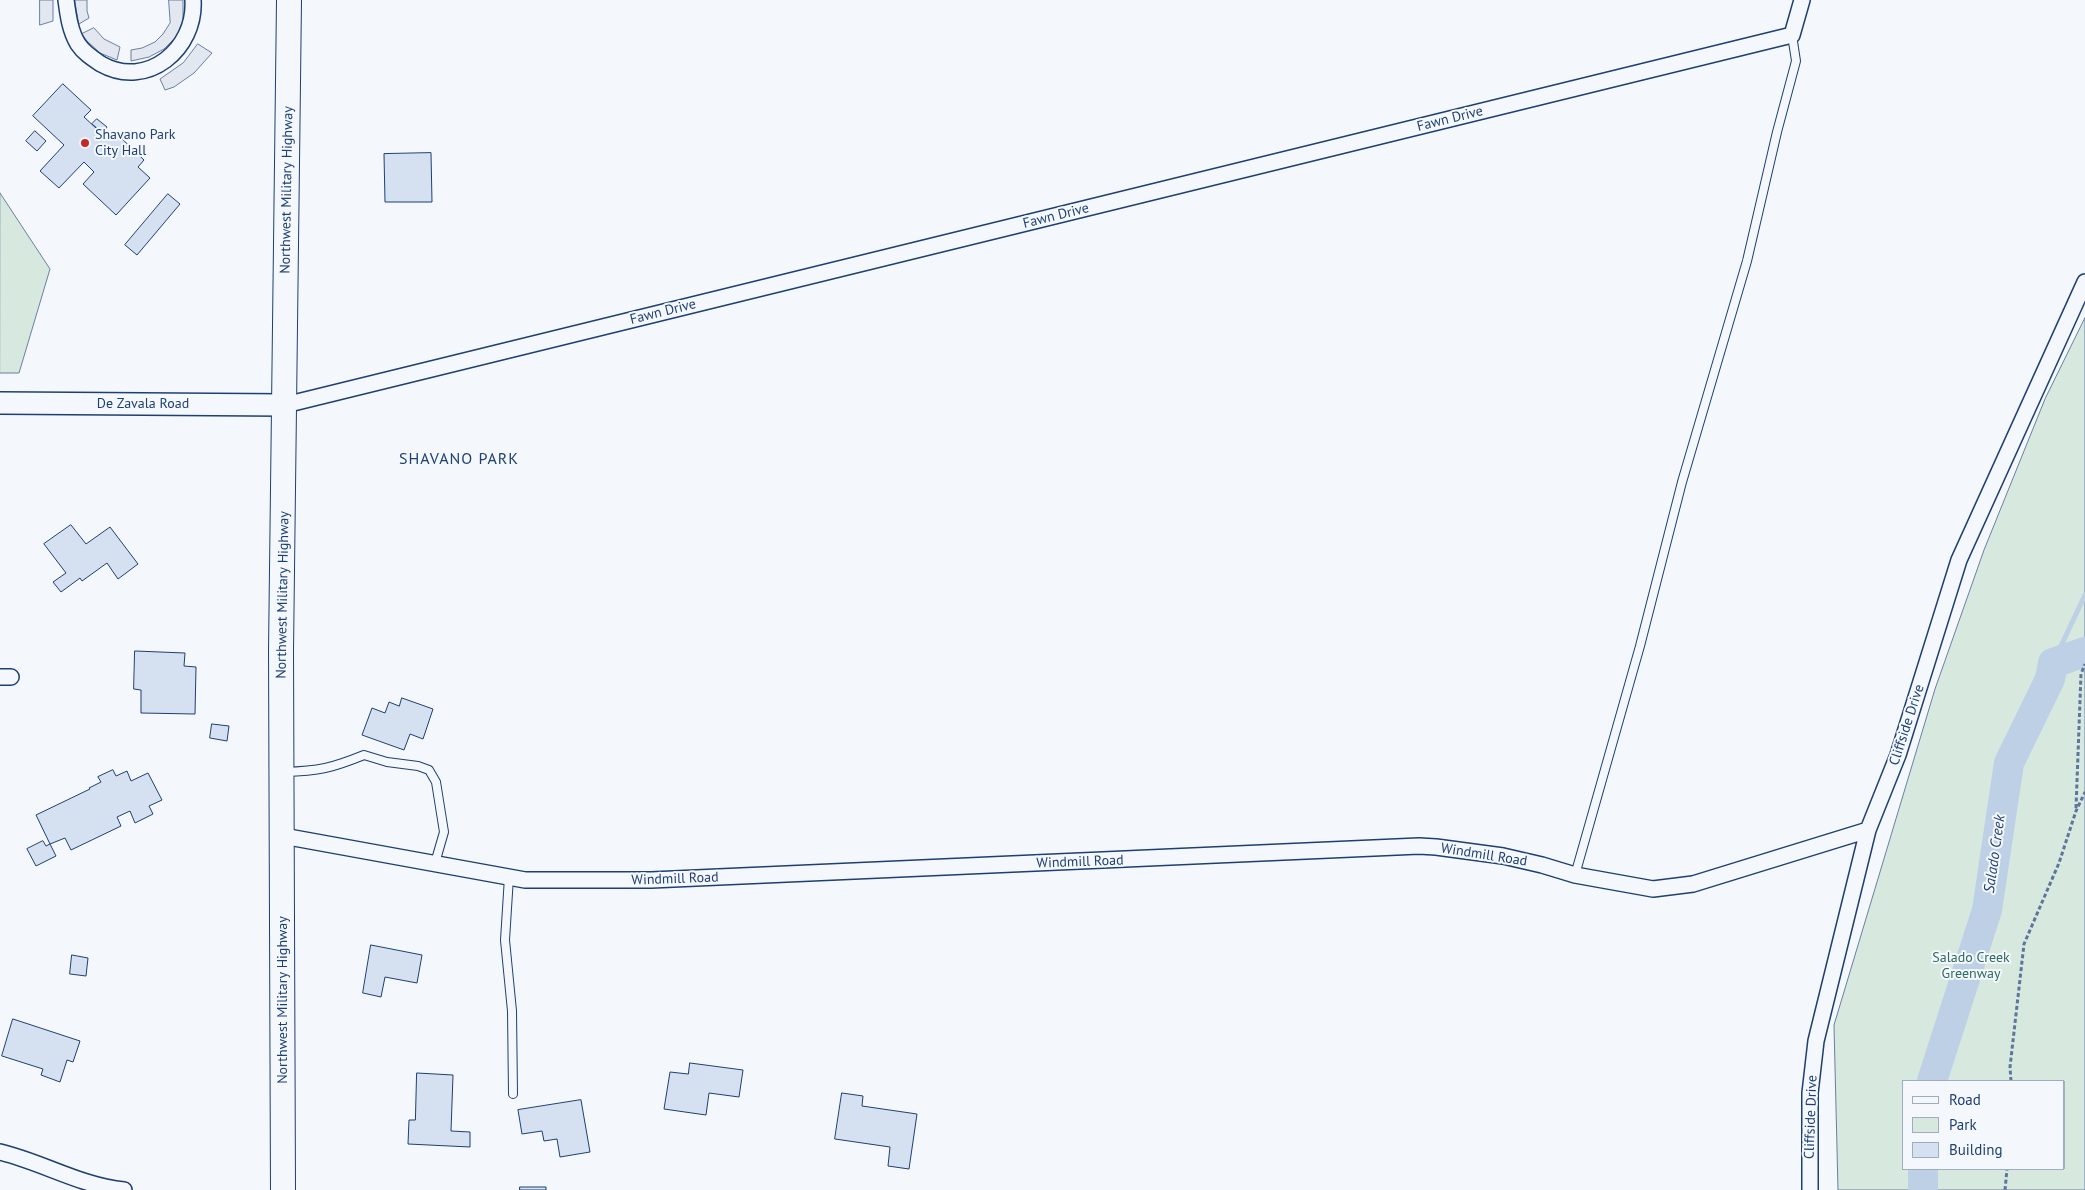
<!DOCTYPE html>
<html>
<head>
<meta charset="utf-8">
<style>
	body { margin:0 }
	#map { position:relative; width:2085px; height:1190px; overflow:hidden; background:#f4f7fb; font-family:"PT Sans",sans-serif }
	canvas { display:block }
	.legend { position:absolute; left:1902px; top:1080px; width:162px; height:90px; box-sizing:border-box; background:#f4f7fb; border:1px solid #9eadc5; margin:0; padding:6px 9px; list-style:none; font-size:15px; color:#1d3f73 }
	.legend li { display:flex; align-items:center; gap:10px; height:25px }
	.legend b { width:25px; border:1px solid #9eadc5 }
</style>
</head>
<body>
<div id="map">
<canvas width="2085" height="1190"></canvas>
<ul class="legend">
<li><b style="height:6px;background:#f4f7fb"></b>Road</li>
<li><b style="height:14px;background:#d7e8df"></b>Park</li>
<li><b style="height:14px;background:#d5e0f0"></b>Building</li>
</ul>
</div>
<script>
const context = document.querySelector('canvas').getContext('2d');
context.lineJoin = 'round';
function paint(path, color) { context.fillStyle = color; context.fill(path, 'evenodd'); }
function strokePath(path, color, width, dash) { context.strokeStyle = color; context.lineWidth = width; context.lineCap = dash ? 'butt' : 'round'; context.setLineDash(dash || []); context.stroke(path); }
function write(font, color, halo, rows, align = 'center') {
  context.font = font + ' "PT Sans",sans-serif'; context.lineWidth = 4; context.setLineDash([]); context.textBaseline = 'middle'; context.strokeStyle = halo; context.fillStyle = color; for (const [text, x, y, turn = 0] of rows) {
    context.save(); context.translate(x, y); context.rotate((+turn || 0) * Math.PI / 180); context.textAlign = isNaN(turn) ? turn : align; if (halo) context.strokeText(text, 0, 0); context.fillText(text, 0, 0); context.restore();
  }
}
const green = new Path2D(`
	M0,193L50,269L19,373H0Z
	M2085,318V1190H1838L1834,1025L1935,689L1984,550L2045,399ZM1904,1081H2064V1169H1904Z`);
const parking = new Path2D(`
	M40,0H53V21L40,25Z
	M75,0H87V11L89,18L79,24Z
	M169,0H183V23L180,33L164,49L149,57L131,61V50L142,48L155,42L163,34L170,23Z
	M94,28L104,39L120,47L117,60L100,53L87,41L82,34Z
	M198,44L212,53L194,73L174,87L165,90L160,79L183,63Z`);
const stream = new Path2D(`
	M2053,663L2085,595`);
const river = new Path2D(`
	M1932,1081L1987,910L2009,763L2050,679L2053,663L2085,652
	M1923,1190V1169`);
const building = new Path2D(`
	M63,84L91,110L84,117L109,140L116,133L144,160L138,167L150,178L116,215L83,184L94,172L84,162L59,188L40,171L64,145L33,116Z
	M97,119L107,127L103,133L92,124Z
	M35,131L46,141L37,151L26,141Z
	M431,153L432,202H385L384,154Z
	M168,194L180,204L137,255L125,245Z
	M71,525L86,544L110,527L138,564L118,579L107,563L82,581L80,578L61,592L53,582L66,573L44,544Z
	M135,651L185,653L184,666L196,667L195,714L141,713V690L134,689Z
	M402,698L433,709L423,739L410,734L404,750L362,735L372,708L385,713L389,702L399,706Z
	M212,724L229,726L227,741L210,738Z
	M113,770L116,776L127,771L131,781L148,773L162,800L149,806L153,814L135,823L130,811L117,817L121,826L71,850L65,838L50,844L36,815L90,789L89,788L101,782L98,777Z
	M43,841L46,846L50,844L56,856L36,866L27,849Z
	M371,945L422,955L417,983L385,977L381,997L363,993Z
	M72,955L88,958L86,976L70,974Z
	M13,1019L80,1041L73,1062L67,1060L60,1082L41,1075L43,1069L2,1056Z
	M690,1063L743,1070L739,1097L709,1093L706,1115L664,1109L670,1072L688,1074Z
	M417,1073L453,1075L451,1131L470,1132V1147L408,1144L409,1120H415Z
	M842,1093L863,1096L862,1106L917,1114L909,1169L888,1166L890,1147L835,1139Z
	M581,1100L590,1152L560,1157L557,1139L544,1141L542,1131L522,1134L518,1110Z
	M520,1187H546V1190H520Z`);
const path = new Path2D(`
	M2076,808L2081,674L2085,664
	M2011,1081L2010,1067L2024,944L2059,863L2076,811L2085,792
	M2005,1190L2007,1169`);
const lane = new Path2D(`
	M284,772C319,771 332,768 364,755L387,762L418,766L429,770L436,782L444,832L435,863
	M1575,875L1640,646L1682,482L1747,261L1777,132L1796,61L1792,35
	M509,877L505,940L512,1011L513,1094`);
const street = new Path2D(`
	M66,0C68,15 70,31 78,44C84,53 92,58 101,64C147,90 196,49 193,0
	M285,405L1792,35L1802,0
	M0,677H11
	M283,836L525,880H651L1419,846L1436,847L1503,856L1542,865L1575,875L1653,889L1693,884L1868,830
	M0,1152C42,1162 81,1186 124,1190
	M1810,1190V1093L1816,1041L1868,830L1898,755L1959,560L2085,282`);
const secondary = new Path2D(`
	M0,403L285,405`);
const primary = new Path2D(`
	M283,1190L281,651L289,0`);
const markers = [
	[85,143,5,"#c62828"]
];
const streetNames = [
	["Fawn Drive",1450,119,-14],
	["Northwest Military Highway",287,190,-89],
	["Fawn Drive",1056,216,-14],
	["Fawn Drive",663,312,-14],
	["De Zavala Road",143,404],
	["Northwest Military Highway",283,595,-89],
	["Cliffside Drive",1907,725,-72],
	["Windmill Road",1484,855,9],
	["Windmill Road",1080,862,-2],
	["Windmill Road",675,879,-2],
	["Northwest Military Highway",283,1000,-90],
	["Cliffside Drive",1811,1117,-88]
];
const poiNames = [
	["Shavano Park",95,135],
	["City Hall",95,151]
];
const parkNames = [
	["Salado Creek",1971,958],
	["Greenway",1971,974]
];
const waterNames = [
	["Salado Creek",1995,854,-82]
];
const quarterNames = [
	["SHAVANO PARK",459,459]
];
paint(green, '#d7e8df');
strokePath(green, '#687fa3', 1);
paint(parking, '#e3e8f0');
strokePath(parking, '#687fa3', 1);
strokePath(stream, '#bed0e5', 5);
strokePath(river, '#bed0e5', 30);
paint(building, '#d5e0f0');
strokePath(building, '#1d3f73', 1);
strokePath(lane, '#1d3f73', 10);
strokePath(street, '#1d3f73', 18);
strokePath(secondary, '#1d3f73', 24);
strokePath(primary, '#1d3f73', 26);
strokePath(path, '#5e769c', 3, [4, 2.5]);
strokePath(lane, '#f4f7fb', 8);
strokePath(street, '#f4f7fb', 15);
strokePath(secondary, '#f4f7fb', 21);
strokePath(primary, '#f4f7fb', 24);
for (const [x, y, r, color] of markers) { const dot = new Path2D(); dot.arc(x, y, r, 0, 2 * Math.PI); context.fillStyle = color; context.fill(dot); strokePath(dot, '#f4f7fb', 2); }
write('14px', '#1d3f73', '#f4f7fb', streetNames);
write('14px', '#1d3f73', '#f4f7fb', poiNames, 'left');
write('14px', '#2c6c60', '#f4f7fb', parkNames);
write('italic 15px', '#1d3f73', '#f4f7fb', waterNames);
context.letterSpacing = '1px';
write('16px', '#1d3f73', '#f4f7fb', quarterNames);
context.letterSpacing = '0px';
</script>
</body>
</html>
